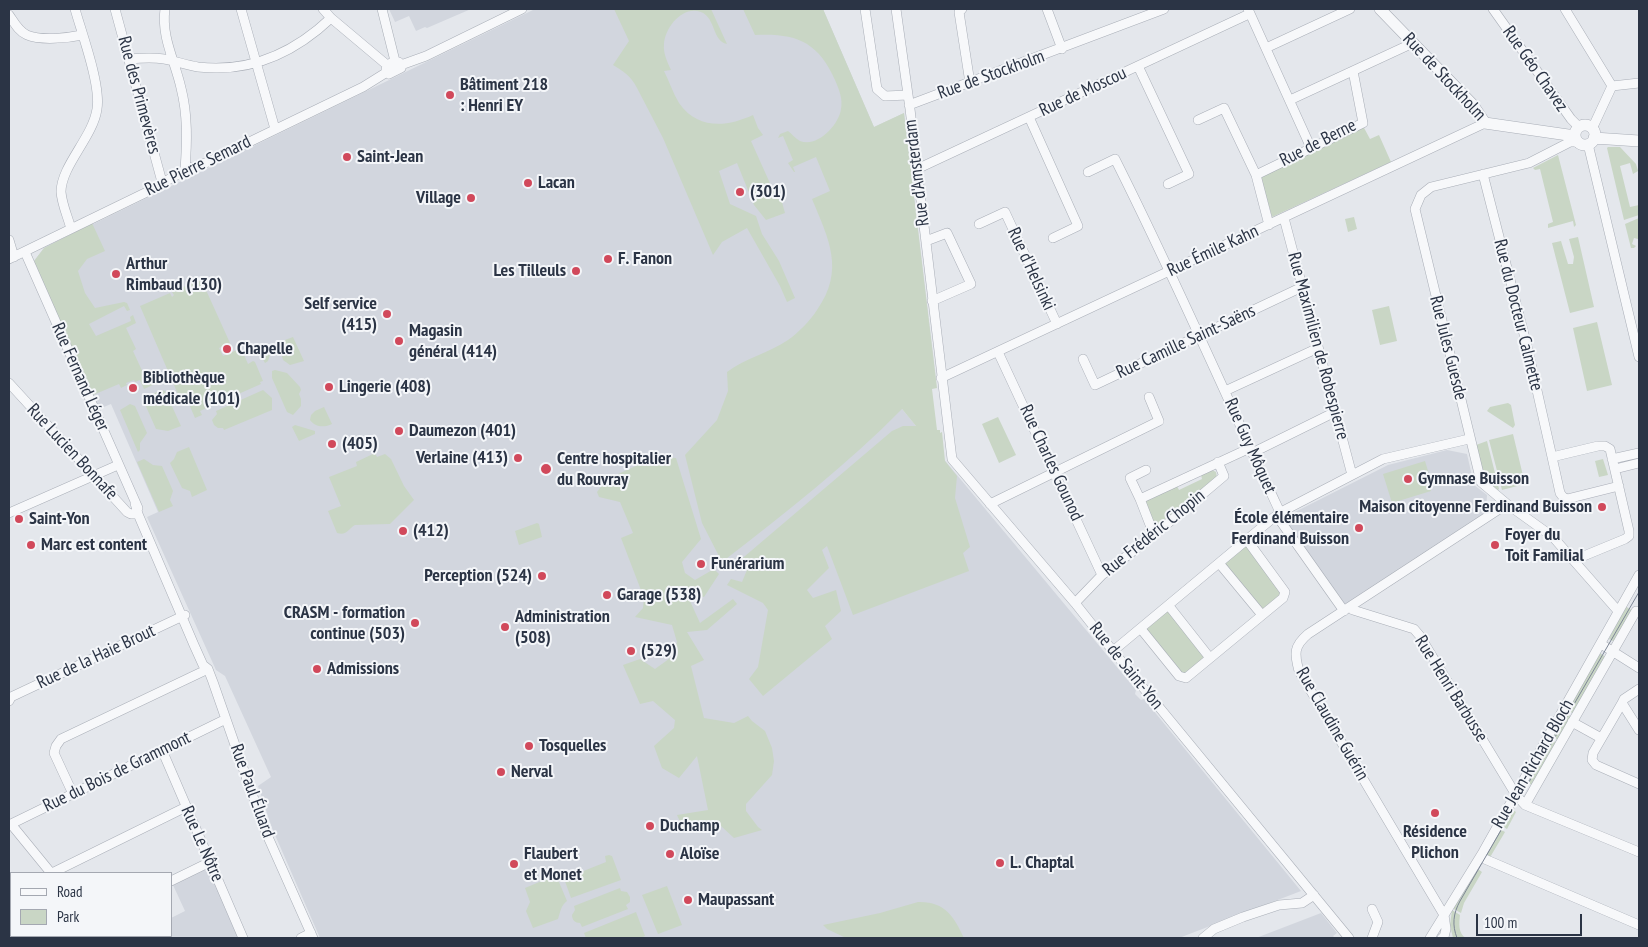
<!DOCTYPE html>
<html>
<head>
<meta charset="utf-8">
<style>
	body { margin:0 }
	#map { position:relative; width:1648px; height:947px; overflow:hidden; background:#e4e7ec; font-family:"PT Sans Narrow",sans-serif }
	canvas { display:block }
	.frame { position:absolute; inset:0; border:10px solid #2b3445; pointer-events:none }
	.legend { position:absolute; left:10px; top:872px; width:162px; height:65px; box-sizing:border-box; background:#f4f6f9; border:1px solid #a4a8b1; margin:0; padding:6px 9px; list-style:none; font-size:15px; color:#2b3445 }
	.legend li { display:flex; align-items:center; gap:10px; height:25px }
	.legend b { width:25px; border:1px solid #a4a8b1 }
	.scale { position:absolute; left:1476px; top:914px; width:106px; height:22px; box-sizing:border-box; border:2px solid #2b3445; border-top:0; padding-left:6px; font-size:15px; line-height:18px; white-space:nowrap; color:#2b3445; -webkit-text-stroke:4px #f4f6f9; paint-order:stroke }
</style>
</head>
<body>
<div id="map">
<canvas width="1648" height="947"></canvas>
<div class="frame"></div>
<ul class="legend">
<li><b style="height:6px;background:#f7f8fa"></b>Road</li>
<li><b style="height:14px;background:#c9d6c5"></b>Park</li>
</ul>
<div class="scale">100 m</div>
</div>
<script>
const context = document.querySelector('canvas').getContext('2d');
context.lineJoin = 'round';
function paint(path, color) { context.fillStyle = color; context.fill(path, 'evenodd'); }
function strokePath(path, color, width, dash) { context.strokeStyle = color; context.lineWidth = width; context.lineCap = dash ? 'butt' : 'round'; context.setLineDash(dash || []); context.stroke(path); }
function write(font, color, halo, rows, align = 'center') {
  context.font = font + ' "PT Sans Narrow",sans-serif'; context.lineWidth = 4; context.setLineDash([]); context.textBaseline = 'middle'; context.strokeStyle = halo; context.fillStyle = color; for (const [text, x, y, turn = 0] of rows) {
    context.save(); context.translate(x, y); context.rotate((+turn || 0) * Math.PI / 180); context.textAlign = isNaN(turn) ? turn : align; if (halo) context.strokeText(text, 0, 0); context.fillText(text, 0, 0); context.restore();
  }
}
const built = new Path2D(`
	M389,9H471L427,28L425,27L416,31L409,16L395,22Z
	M535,9H823L874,127L904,113L936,380L902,409L1136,690L1135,694L1141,700L1144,699L1301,891L1179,938H320L272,828L258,786L271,777L225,676L216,670L147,517L158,512L111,404L99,409L34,261L44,248Z
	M1447,450L1467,454L1474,485L1487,495L1486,513L1347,604L1344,603L1285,521L1291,514L1388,465Z
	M206,868L209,869L239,938H126L131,936L134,937L171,936V918L185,911L173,885Z
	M1321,913L1337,933L1333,936L1335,938H1256Z`);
const green = new Path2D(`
	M614,9H711L727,44C712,41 716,18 701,12C683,5 665,27 664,44C663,53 667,61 671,70L664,71C669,81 673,93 679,103C698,130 727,127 753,115L758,128L763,135L751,141L773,190L778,188L785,213L766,220L754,205L737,163L719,171L730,204L756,216L762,234L779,261L795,298L787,302L780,286L747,228L722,242L713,255L663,138L637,88C631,76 623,71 613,65L629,41Z
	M743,9H823L874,127L904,113L937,388L932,389L937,430H940V433L942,432L945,461L957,476L955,498L970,547L963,553L969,571L853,615L827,546L822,550L829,568L807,590L813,598L836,590L841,611L825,626L832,639L763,696L749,679L758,667L768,610L763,603L727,585L731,579L742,582L747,570L738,562L892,431L903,426H916L902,409C847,465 784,514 722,562L702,523L685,455L717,420L728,391L727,372C745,358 769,353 788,340C798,333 810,321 817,310C845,270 829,240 812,199L830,191L816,157L793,167L795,172H794L788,163L793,160L783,136L778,138L780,134L788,131C792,134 796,139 800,141C817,148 839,125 841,109C843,99 839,89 835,80C818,41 795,33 755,35Z
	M1363,126L1370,139L1379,135L1391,162L1272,217L1260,175Z
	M1608,147H1620L1636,164L1638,171L1633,174L1630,163L1620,166L1630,207L1639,205V215L1624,220L1607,148Z
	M1558,155L1576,225L1574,227L1573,221L1548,228V224L1553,222L1540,169L1535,170L1533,168Z
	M1354,217L1357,229L1348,232L1345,219Z
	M1639,218L1638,239L1634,238L1632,244L1636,246L1634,248H1631L1625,224Z
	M92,223L105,251L87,259L78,271L85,293L95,308L124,302L127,303L130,310L127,311L124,306L89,324L96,336L131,321L130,317L133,315L136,323L126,328L136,349L133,351L145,377L151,375L155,384L144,389L140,380L135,382L134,380L126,383L127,385L121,388L119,384L93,395L34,261L44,248Z
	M1578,237L1594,307L1570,313L1552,243L1561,241L1568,264H1573L1574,257L1569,239Z
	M201,279L230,343L219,348L223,356L241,348L248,364L253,361L255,362L263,381L260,382L261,384L200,411L202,415L195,418L189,404L183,406L140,306L170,293L172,297L174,295L172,292Z
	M1389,306L1397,341L1380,345L1372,310Z
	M1597,322L1612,385L1587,391L1573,328Z
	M293,337L304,361L290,365L283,360L280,350L285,340Z
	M272,344L273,346L268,361L265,363L258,350Z
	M275,370L287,373L300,387L301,390L299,394L301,399V406L293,415L287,412L272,378V371Z
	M161,390L165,391L181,426L168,431L156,429L144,402L146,397Z
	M263,390L272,398V410L224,430L223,428H218L214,425L212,420L217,414L216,411Z
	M1508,403L1511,405L1515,425L1513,428L1487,411L1490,407Z
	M130,404L135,406L147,433L140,443V450L138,452L120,410Z
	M324,407L332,424C324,428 315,427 310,420L311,415L315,411Z
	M998,417L1016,455L999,463L982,424Z
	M295,425L315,431V434L299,441L292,427Z
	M1513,434L1525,484L1502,490L1489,440Z
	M1487,441L1499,489L1498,490L1484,479L1476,445Z
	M189,447L207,490L192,497L190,491L182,488L170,463L174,459L177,452Z
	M375,453L377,457L385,454L391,459L404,486L414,500L390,524L355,525C348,529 347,536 337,533L328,511L341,506L329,477L357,466L356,462Z
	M658,456L676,458L701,539L682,562L685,573L695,580L714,569L719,574L704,597L692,595L690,601L700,623L733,599L737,604L707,630L687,632L704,660L691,666L704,718L734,723L748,716L752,721L765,731L772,748L774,761L772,775L746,804V811L758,827L762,830L734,838L721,826L685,833L677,815L708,810L697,756L679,778L662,768L654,746L674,728L675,720L653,701L640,704L623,665L640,659L655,669L673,656L677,642L672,625L635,617L643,608L644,598L621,538L633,533L620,502L599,497L597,492L607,479Z
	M144,459L153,465L162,466L173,491L170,500L173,506L159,512L137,462Z
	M1603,459L1608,475L1599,477L1595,461Z
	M1425,461L1432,484L1429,486L1431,491L1392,503L1383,474Z
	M1212,470L1216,472L1217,478L1156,527L1145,503L1146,500L1177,486L1179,490L1202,479L1201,475Z
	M537,523L539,524L542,537L519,545L515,531Z
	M1247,545L1282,592L1281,596L1262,611L1223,565Z
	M1625,606L1633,611L1615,642L1609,639Z
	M1169,610L1207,657L1185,675H1182L1146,629Z
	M1600,653L1607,658L1574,714L1567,710Z
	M1565,713L1572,717L1558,740L1551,736Z
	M1550,739L1557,743L1532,785L1525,782Z
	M1510,808L1516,812L1507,829L1500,825Z
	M1498,828L1505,832L1489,859L1485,856Z
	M609,855L612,856L621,880L571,898L562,873L565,872L566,878L606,862L605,856Z
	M1475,867L1482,872L1464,903L1461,913L1452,908Z
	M556,875L567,901C561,905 560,913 558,919L533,928L526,911L530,902L525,888Z
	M667,886L682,925L658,934L642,895Z
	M620,888L621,891L627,892L630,897V902L626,905L628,909L582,927L580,923C575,923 572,920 572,915L575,910L574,906Z
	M918,902C944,901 954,916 964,938H846L827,929L823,925L880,913Z
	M1452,910L1460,915C1459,923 1458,934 1466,938H1453L1450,925Z
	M636,912L645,936L641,938H586L584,933Z`);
const minor = new Path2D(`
	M115,9L162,182
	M165,9C161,37 175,61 181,88C188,115 187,143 185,170
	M241,9L275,129
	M323,9L331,18L387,65
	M382,9L395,61
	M865,9L877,89L885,96L908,95
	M896,9L910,109L952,459L1075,603L1113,651L1349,938
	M962,9L959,12L970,83
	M1047,9L1062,49
	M1248,9L1311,148
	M1493,9L1571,119L1579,127
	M1565,9L1612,86
	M9,15C14,22 18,31 27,35C41,41 68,38 82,35
	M1266,48L1350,9
	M129,59C140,58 152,57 164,59C175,61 186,65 198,67C250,73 294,53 331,18
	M395,61L399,62L401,68L389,74L386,70L387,65Z
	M401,65L426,56L522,9
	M1138,66L1189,174L1168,184
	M1290,100L1413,43
	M909,105L1164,9
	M1029,117L1078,226L1053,238
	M1198,120L1224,108L1256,175L1269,225
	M1592,129L1612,86L1639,83
	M1579,142H1570L1529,163L1431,187L1421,195L1415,209L1481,482L1507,504L1553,537L1618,611
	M1588,144L1639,357
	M917,169L1249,14
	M1088,172L1115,159C1173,274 1224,391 1278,508L1279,519L1344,611
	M1483,174L1527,346L1552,457
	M1256,175L1363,123L1353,71
	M1284,218L1352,475
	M979,224L1005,212L1057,324
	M71,229C68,217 62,205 61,192C61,166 93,137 97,109C101,85 82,34 75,9
	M9,240L14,257
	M926,241L947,233L971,284L932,301
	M25,252L138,508
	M9,259L149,191L185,170L208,162L363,87L387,72
	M998,352L1102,575
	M1083,359L1095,385L1302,287
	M941,378L1485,123
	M9,383L127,512L131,514H138
	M1225,391L1318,348
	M1252,453L1335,412
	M1612,459L1639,453
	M1615,469L1639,463
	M1140,499L1130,478L1146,470
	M135,503L138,514L194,645L203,665L208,669L213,682L264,828L313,938
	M990,504L1159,421L1149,397
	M9,513L118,465
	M1154,535L1140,499L1250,448
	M1574,560L1625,539L1629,536V531L1610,449L1605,446H1598L1552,457L1560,493L1563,497L1567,499L1619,486
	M1219,563L1262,615
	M1075,603L1102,575L1154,535L1224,476L1218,462
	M1169,606L1210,658
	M1350,607L1353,610L1414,629L1420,636L1516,795L1525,805L1639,852
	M1141,629L1179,676L1186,678L1283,598L1285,592L1247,540
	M1601,644L1639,668
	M1113,651L1273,518L1283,511L1383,459L1469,439
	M9,701L11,697L185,615
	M1622,703L1624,699L1639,689
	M1572,722L1601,738
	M1639,730L1622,703L1593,753L1592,760L1596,765L1639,784
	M162,750L243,938
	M73,794L54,753L56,746L61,739L208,669
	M1525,805L1636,611
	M11,824L51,873
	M9,825L226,719
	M1480,857L1639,925
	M52,873L186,807
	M171,881L210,862
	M1372,909L1378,922L1372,938
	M9,928H11
	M100,936L102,938
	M55,938L60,936
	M301,938L311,933
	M1203,938L1214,929L1243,917L1279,905L1302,903L1314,895
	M1430,938L1483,852L1639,575
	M1442,938L1444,937L1446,929L1444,915L1299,671C1294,653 1294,646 1308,634L1507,504`);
const tertiary = new Path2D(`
	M1380,9L1473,105L1485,123L1575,136
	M1575 135a10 10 0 1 1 20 0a10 10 0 1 1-20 0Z
	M1594,138L1639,141`);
const tram = new Path2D(`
	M1457,938C1452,925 1453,914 1460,901L1639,592`);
const markers = [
	[450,95,5,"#d1495b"],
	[347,157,5,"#d1495b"],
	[528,183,5,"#d1495b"],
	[740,192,5,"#d1495b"],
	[471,198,5,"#d1495b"],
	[608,259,5,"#d1495b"],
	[576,271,5,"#d1495b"],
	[116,274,5,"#d1495b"],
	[387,314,5,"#d1495b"],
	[399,341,5,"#d1495b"],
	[227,349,5,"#d1495b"],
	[329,387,5,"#d1495b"],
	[133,388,5,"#d1495b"],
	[399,431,5,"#d1495b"],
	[332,444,5,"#d1495b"],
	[518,458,5,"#d1495b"],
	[546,469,6,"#d1495b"],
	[1408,479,5,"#d1495b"],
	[1602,507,5,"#d1495b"],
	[19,519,5,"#d1495b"],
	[1359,528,5,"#d1495b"],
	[403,531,5,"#d1495b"],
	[31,545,5,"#d1495b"],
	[1495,545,5,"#d1495b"],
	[701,564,5,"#d1495b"],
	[542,576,5,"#d1495b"],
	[607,595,5,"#d1495b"],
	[415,623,5,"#d1495b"],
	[505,627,5,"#d1495b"],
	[631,651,5,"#d1495b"],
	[317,669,5,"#d1495b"],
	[529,746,5,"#d1495b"],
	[501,772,5,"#d1495b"],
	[1435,813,5,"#d1495b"],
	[650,826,5,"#d1495b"],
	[670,854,5,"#d1495b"],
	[1000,863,5,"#d1495b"],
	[514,864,5,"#d1495b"],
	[688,900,5,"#d1495b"]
];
const streetNames = [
	["Rue Géo Chavez",1535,69,55],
	["Rue de Stockholm",991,75,-20],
	["Rue de Stockholm",1444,77,47],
	["Rue de Moscou",1083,92,-25],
	["Rue des Primevères",139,95,75],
	["Rue de Berne",1318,143,-27],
	["Rue Pierre Semard",198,166,-26],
	["Rue d'Amsterdam",917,173,-97],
	["Rue Émile Kahn",1213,251,-25],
	["Rue d'Helsinki",1031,269,65],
	["Rue du Docteur Calmette",1518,315,76],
	["Rue Camille Saint-Saëns",1186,342,-25],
	["Rue Maximilien de Robespierre",1318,346,75],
	["Rue Jules Guesde",1448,348,76],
	["Rue Fernand Léger",80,377,66],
	["Rue Guy Môquet",1250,446,66],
	["Rue Lucien Bonnafe",72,452,47],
	["Rue Charles Gounod",1051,463,65],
	["Rue Frédéric Chopin",1154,533,-39],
	["Rue de la Haie Brout",96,657,-25],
	["Rue de Saint-Yon",1126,666,51],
	["Rue Henri Barbusse",1451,689,58],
	["Rue Claudine Guérin",1332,724,60],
	["Rue Jean-Richard Bloch",1533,764,-60],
	["Rue du Bois de Grammont",117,772,-26],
	["Rue Paul Éluard",252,791,70],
	["Rue Le Nôtre",202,844,66]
];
const poiNames = [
	["Bâtiment 218",460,85],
	[": Henri EY",460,106],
	["Saint-Jean",357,157],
	["Lacan",538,183],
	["(301)",750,192],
	["Village",461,198,"right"],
	["F. Fanon",618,259],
	["Arthur",126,264],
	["Rimbaud (130)",126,285],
	["Les Tilleuls",566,271,"right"],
	["Self service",377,304,"right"],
	["(415)",377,325,"right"],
	["Magasin",409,331],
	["général (414)",409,352],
	["Chapelle",237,349],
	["Bibliothèque",143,378],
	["médicale (101)",143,399],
	["Lingerie (408)",339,387],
	["Daumezon (401)",409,431],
	["(405)",342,444],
	["Verlaine (413)",508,458,"right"],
	["Centre hospitalier",557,459],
	["du Rouvray",557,480],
	["Gymnase Buisson",1418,479],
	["Maison citoyenne Ferdinand Buisson",1592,507,"right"],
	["École élémentaire",1349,518,"right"],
	["Ferdinand Buisson",1349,539,"right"],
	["Saint-Yon",29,519],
	["(412)",413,531],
	["Foyer du",1505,535],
	["Toit Familial",1505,556],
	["Marc est content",41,545],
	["Funérarium",711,564],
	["Perception (524)",532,576,"right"],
	["Garage (538)",617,595],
	["CRASM - formation",405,613,"right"],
	["continue (503)",405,634,"right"],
	["Administration",515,617],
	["(508)",515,638],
	["(529)",641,651],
	["Admissions",327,669],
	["Tosquelles",539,746],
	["Nerval",511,772],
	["Duchamp",660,826],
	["Résidence",1435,832,"center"],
	["Plichon",1435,853,"center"],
	["Flaubert",524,854],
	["et Monet",524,875],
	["Aloïse",680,854],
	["L. Chaptal",1010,863],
	["Maupassant",698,900]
];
paint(built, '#d2d6de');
paint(green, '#c9d6c5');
strokePath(minor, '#a9aeb7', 10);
strokePath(tertiary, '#a9aeb7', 12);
strokePath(minor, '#f7f8fa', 9);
strokePath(tertiary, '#f7f8fa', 11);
strokePath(tram, '#7d8696', 1);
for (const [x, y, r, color] of markers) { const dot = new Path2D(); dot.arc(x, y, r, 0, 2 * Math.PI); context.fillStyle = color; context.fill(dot); strokePath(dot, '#f4f6f9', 2); }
write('18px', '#2b3445', '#f4f6f9', streetNames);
write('bold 18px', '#2b3445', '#f4f6f9', poiNames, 'left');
</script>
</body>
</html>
